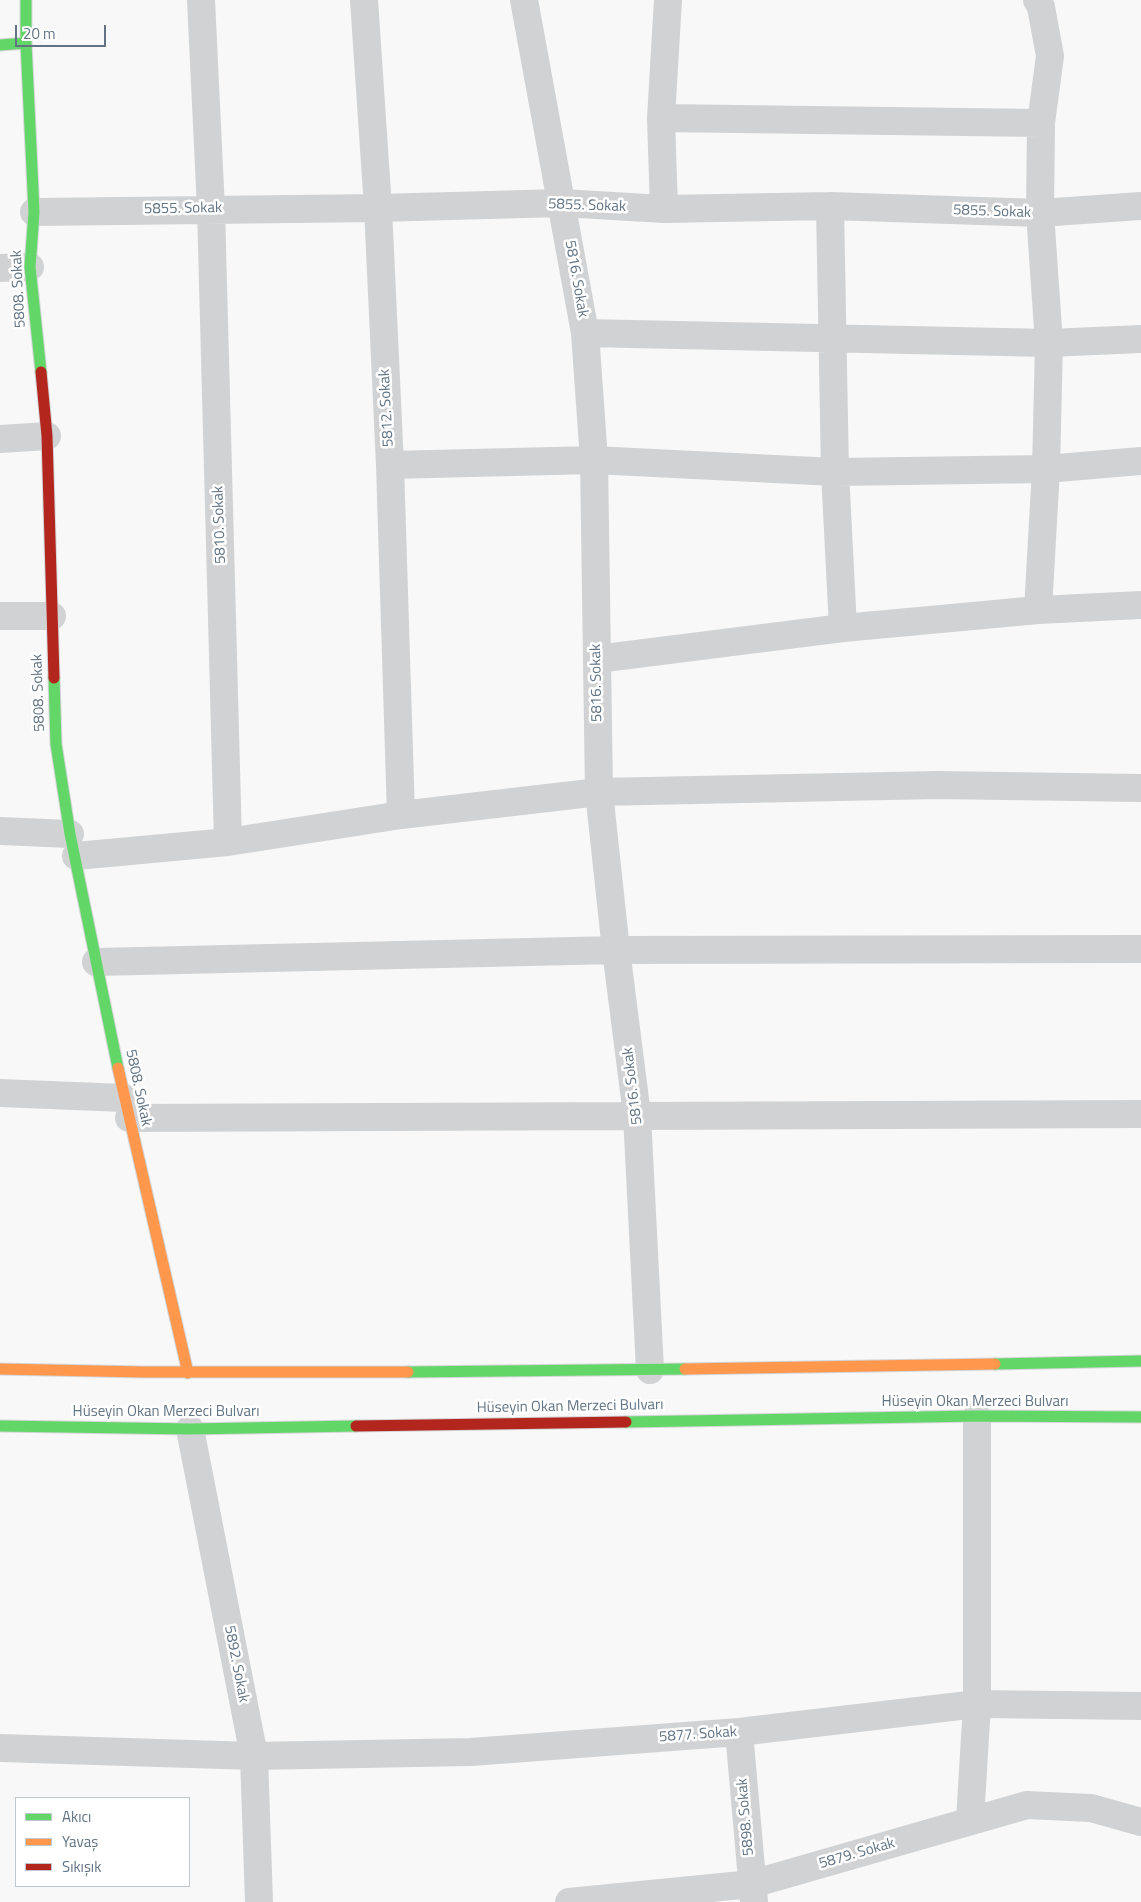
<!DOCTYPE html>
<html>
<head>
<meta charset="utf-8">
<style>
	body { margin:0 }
	#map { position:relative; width:1141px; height:1902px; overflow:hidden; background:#f8f8f8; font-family:"Titillium Web",sans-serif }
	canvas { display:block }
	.legend { position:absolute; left:15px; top:1797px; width:175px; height:90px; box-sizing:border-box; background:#fff; border:1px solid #c0c7ce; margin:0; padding:6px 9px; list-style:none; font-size:15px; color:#627484 }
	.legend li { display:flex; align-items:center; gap:10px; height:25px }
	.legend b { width:25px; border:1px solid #c0c7ce }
	.scale { position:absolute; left:15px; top:25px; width:91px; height:22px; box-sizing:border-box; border:2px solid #627484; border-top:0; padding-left:6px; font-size:15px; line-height:18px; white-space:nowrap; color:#627484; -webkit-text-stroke:4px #fff; paint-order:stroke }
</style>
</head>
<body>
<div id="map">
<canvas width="1141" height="1902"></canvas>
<ul class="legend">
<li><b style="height:6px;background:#63d668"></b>Akıcı</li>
<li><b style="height:6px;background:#ff974d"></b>Yavaş</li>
<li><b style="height:6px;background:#b3261e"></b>Sıkışık</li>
</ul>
<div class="scale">20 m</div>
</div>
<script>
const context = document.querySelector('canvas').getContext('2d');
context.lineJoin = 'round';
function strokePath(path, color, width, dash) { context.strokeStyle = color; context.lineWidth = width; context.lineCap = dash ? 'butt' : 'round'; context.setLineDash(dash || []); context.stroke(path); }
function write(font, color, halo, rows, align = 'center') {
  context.font = font + ' "Titillium Web",sans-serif'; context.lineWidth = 5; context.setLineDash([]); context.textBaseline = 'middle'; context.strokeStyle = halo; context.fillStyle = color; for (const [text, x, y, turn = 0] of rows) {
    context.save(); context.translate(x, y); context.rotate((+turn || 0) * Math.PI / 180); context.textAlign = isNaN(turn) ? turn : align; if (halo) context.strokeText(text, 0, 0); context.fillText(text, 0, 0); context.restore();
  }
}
const street = new Path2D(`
	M201,0L211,209L228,842
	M364,0L378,208L390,465L401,815
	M524,0L585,333L594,460L599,792L616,950L637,1115L650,1370
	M1037,0L1041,7L1050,56L1041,123L1040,213L1049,343L1046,469L1038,610
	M661,118L1041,123
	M830,206L835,472L843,628
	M664,209L661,118L668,0
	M34,212L378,208L562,203L664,209L830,206L1040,213L1141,206
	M0,268L30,267
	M585,333L1049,343L1141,339
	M0,439L47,436
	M390,465L594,460L835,472L1046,469L1141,461
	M0,616H52
	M597,659L843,628L1038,610L1141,605
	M0,831L70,834
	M76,856L228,842L401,815L599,792L937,785L1141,788
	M96,962L616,950L1141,949
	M0,1093L124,1098
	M129,1118L1141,1114
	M190,1429L254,1756L259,1902
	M739,1732L754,1902
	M0,1748L254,1756L471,1752L739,1732L977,1704L1141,1706
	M970,1820L977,1704V1416
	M569,1902L752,1884L1027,1805L1091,1808L1141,1822`);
const fast = new Path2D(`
	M26,0V43L34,212L30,267L41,372
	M0,45L26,43
	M54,678L56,744L70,834L118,1068
	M995,1364L1141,1361
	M408,1372L685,1369
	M626,1422L977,1416L1141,1417
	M0,1426L190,1429L356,1426`);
const slow = new Path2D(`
	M118,1068L188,1373
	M0,1369L143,1372H408
	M685,1369L995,1364`);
const jam = new Path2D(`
	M41,372L47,436L54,678
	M356,1426L626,1422`);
const streetNames = [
	["5855. Sokak",587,206,2],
	["5855. Sokak",183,209,-1],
	["5855. Sokak",992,212,2],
	["5816. Sokak",576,279,80],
	["5808. Sokak",19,289,-93],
	["5812. Sokak",387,408,-93],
	["5810. Sokak",220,525,-92],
	["5816. Sokak",597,683,-91],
	["5808. Sokak",39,693,-92],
	["5816. Sokak",633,1086,-97],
	["5808. Sokak",138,1088,78],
	["Hüseyin Okan Merzeci Bulvarı",975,1402],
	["Hüseyin Okan Merzeci Bulvarı",570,1407,-1],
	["Hüseyin Okan Merzeci Bulvarı",166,1412],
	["5892. Sokak",236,1664,79],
	["5877. Sokak",698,1735,-4],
	["5898. Sokak",746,1817,-95],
	["5879. Sokak",857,1854,-16]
];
strokePath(fast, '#d3d5d7', 13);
strokePath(slow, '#d3d5d7', 13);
strokePath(jam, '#d3d5d7', 13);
strokePath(street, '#d1d2d3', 28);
strokePath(fast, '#63d668', 11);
strokePath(slow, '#ff974d', 11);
strokePath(jam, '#b3261e', 11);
write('15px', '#627484', '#fff', streetNames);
</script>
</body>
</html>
